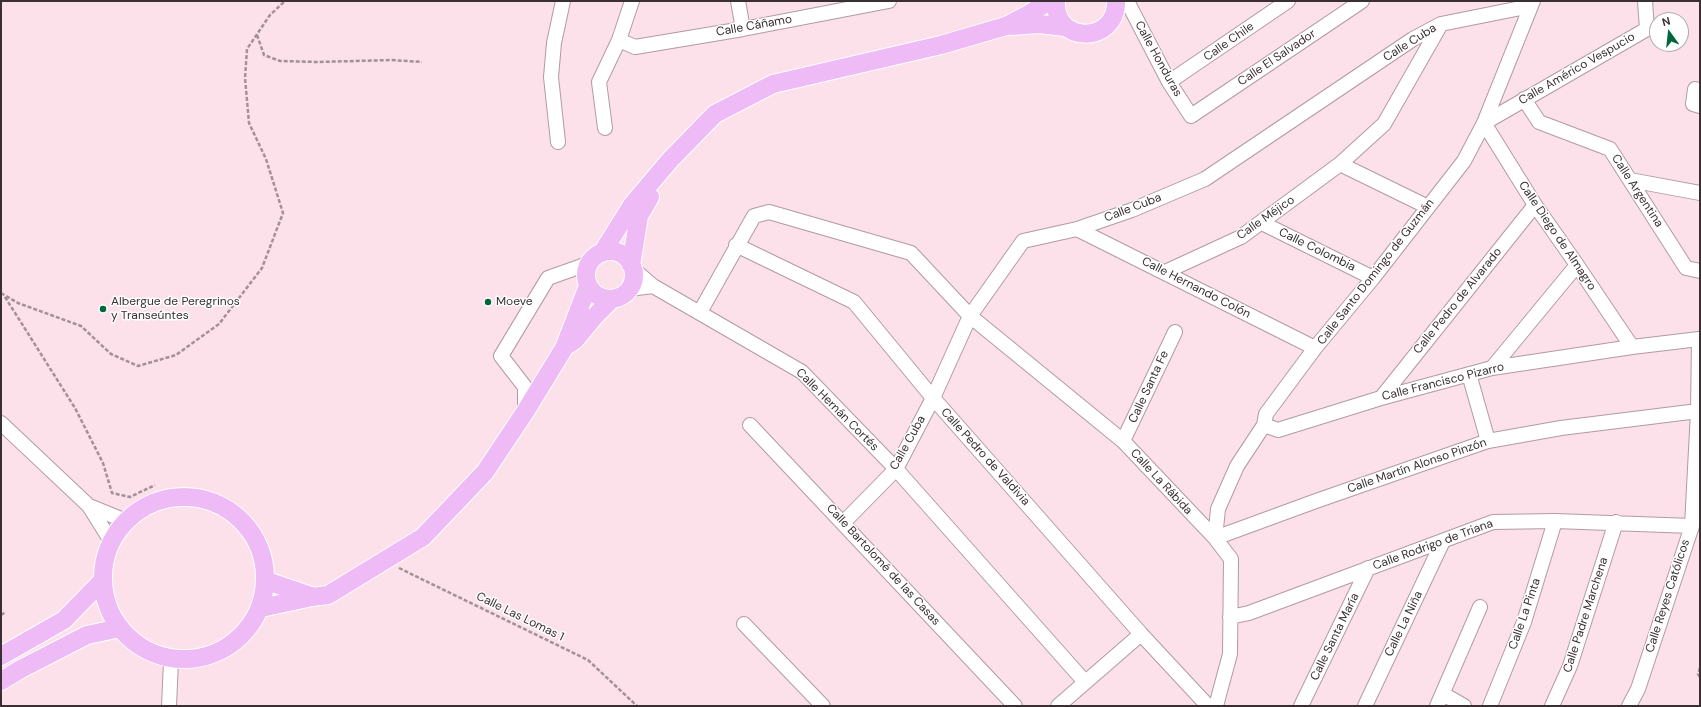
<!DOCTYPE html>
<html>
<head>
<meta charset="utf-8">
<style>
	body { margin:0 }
	#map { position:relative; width:1701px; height:707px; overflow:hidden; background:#fce1eb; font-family:"DM Sans",sans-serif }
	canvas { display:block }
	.frame { position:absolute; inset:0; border:2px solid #3a2f33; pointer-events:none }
	.north { position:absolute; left:1649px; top:12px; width:40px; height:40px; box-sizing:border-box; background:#fff; border:1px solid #b0acad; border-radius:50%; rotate:345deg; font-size:11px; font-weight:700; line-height:16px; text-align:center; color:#3a2f33 }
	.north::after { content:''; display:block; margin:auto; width:14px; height:18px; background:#00673c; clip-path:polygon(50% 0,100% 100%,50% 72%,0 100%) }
</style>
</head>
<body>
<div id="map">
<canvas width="1701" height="707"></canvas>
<div class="frame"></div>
<div class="north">N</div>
</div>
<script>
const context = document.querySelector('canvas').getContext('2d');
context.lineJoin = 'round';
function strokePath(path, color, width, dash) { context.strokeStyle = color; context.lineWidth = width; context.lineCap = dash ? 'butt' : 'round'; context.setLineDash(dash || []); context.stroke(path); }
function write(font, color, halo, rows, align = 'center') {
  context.font = font + ' "DM Sans",sans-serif'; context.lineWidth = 3; context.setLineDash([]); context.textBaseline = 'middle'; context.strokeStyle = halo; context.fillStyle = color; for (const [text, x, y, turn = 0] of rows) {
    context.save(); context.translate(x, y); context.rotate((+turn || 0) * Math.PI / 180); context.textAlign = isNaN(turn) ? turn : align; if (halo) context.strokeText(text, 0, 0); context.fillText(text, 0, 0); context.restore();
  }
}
const path = new Path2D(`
	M257,35L264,55L280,61L317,62L392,60L422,62
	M1,293L18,303L81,326L111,354L138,366L176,355L219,324L262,268L283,213L266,159L249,123L245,78L247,49L270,15L285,1
	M5,297L75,408L103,463L112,493L130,497L155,485
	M399,568L588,660L637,706
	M1,615L6,612
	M1700,668L1698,674L1700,677`);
const minor = new Path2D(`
	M738,1L743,29
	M1127,1L1169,82L1191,116L1362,1
	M1533,1L1484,123L1464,161L1373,278L1315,348L1266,414L1264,425L1237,466L1218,509L1215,538L1316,501L1488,441L1561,428L1698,411
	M619,40L635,47L743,29L889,1
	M1169,82L1288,1
	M1700,90L1695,89L1693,104L1700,106
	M1524,99L1539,122L1610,149L1686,268L1700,271
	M1484,123L1535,205L1577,265L1632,347
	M1484,123L1647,29L1645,1
	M605,128L599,82L619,40L632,1
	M558,142L551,77L554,43L563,1
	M1340,164L1428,207
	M1630,180L1700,193
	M1262,223L1373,278
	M1077,229L1315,348
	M736,245L854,302L933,398L1141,634L1208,706
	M632,268L653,286L802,372L896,469L1085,682
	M1165,272L1241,237L1340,164L1384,124L1441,24
	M629,289L653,286
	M700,312L754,216L769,212L911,253L970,316L1123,441L1215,538L1231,559L1230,654L1216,706
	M1492,368L1577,265
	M1469,374L1488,441
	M1381,398L1535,205
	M525,412V387L501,356L548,278L590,263
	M1,423L89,506L111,541
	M750,425L1015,706
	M1264,425L1278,430L1381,398L1492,368L1632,347L1699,339
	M1123,441L1175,332
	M89,506L126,521
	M844,522L896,469L933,398L970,316L1023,241L1077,229L1132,210L1205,179L1413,39L1441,24L1531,6
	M1230,617L1249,613L1493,522L1555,521L1692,526
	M744,624L823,706
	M1443,694L1464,706
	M169,706L171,661
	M1058,706L1141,634
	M1301,706L1368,568
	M1365,706L1443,541
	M1437,706L1480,607
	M1490,706L1524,622L1555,521
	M1552,706L1570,666L1616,522
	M1629,706L1638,689L1692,526L1698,411L1699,339`);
const major = new Path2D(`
	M1056,1C1053,44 1117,45 1116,1
	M1012,26L1039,24L1065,27
	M586 275a24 24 0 1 1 48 0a24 24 0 1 1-48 0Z
	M602,253L632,205L670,160L715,114L773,84L941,45L1006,26L1029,14L1049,1
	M631,265L639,216L650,197
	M569,344L575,340L594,317L612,299
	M103 578a81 81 0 1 1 162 0a81 81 0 1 1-162 0Z
	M267,581L311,596
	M261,608L312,597L328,595L423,537L485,472L525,412L564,348L588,286
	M1,656L64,620L102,581
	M1,681L21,669L87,635L120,628`);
const markers = [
	[488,302,4,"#00673c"],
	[103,309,4,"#00673c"]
];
const streetNames = [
	["Calle Cáñamo",754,26,-10],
	["Calle Chile",1229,42,-35],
	["Calle Cuba",1410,43,-32],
	["Calle El Salvador",1277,58,-34],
	["Calle Honduras",1158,59,61],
	["Calle Américo Vespucio",1577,69,-30],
	["Calle Argentina",1637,191,57],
	["Calle Cuba",1133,208,-21],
	["Calle Méjico",1266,218,-35],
	["Calle Diego de Almagro",1557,236,56],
	["Calle Colombia",1317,250,26],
	["Calle Santo Domingo de Guzmán",1376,272,-52],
	["Calle Hernando Colón",1196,288,27],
	["Calle Pedro de Alvarado",1458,301,-51],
	["Calle Francisco Pizarro",1443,382,-14],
	["Calle Santa Fe",1149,387,-65],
	["Calle Hernán Cortés",837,410,45],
	["Calle Cuba",908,443,-61],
	["Calle Pedro de Valdivia",985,457,48],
	["Calle Martín Alonso Pinzón",1417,466,-19],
	["Calle La Rábida",1161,482,47],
	["Calle Rodrigo de Triana",1433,545,-20],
	["Calle Bartolomé de las Casas",883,565,47],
	["Calle Reyes Católicos",1668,596,-72],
	["Calle La Pinta",1525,614,-71],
	["Calle Padre Marchena",1586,615,-72],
	["Calle Las Lomas 1",520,617,26],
	["Calle La Niña",1404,624,-64],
	["Calle Santa María",1335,637,-64]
];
const poiNames = [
	["Albergue de Peregrinos",111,302],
	["y Transeúntes",111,316],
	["Moeve",496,302]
];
strokePath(minor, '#b29aa2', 16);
strokePath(major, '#fff', 20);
strokePath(path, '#a49097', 2.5, [4, 2]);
strokePath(minor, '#fff', 14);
strokePath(major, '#eebbf6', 18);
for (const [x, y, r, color] of markers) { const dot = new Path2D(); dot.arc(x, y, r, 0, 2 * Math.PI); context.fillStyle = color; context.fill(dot); strokePath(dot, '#fff', 1.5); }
write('12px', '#3a2f33', '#fff', streetNames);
write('12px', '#3a2f33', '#fff', poiNames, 'left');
</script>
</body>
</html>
